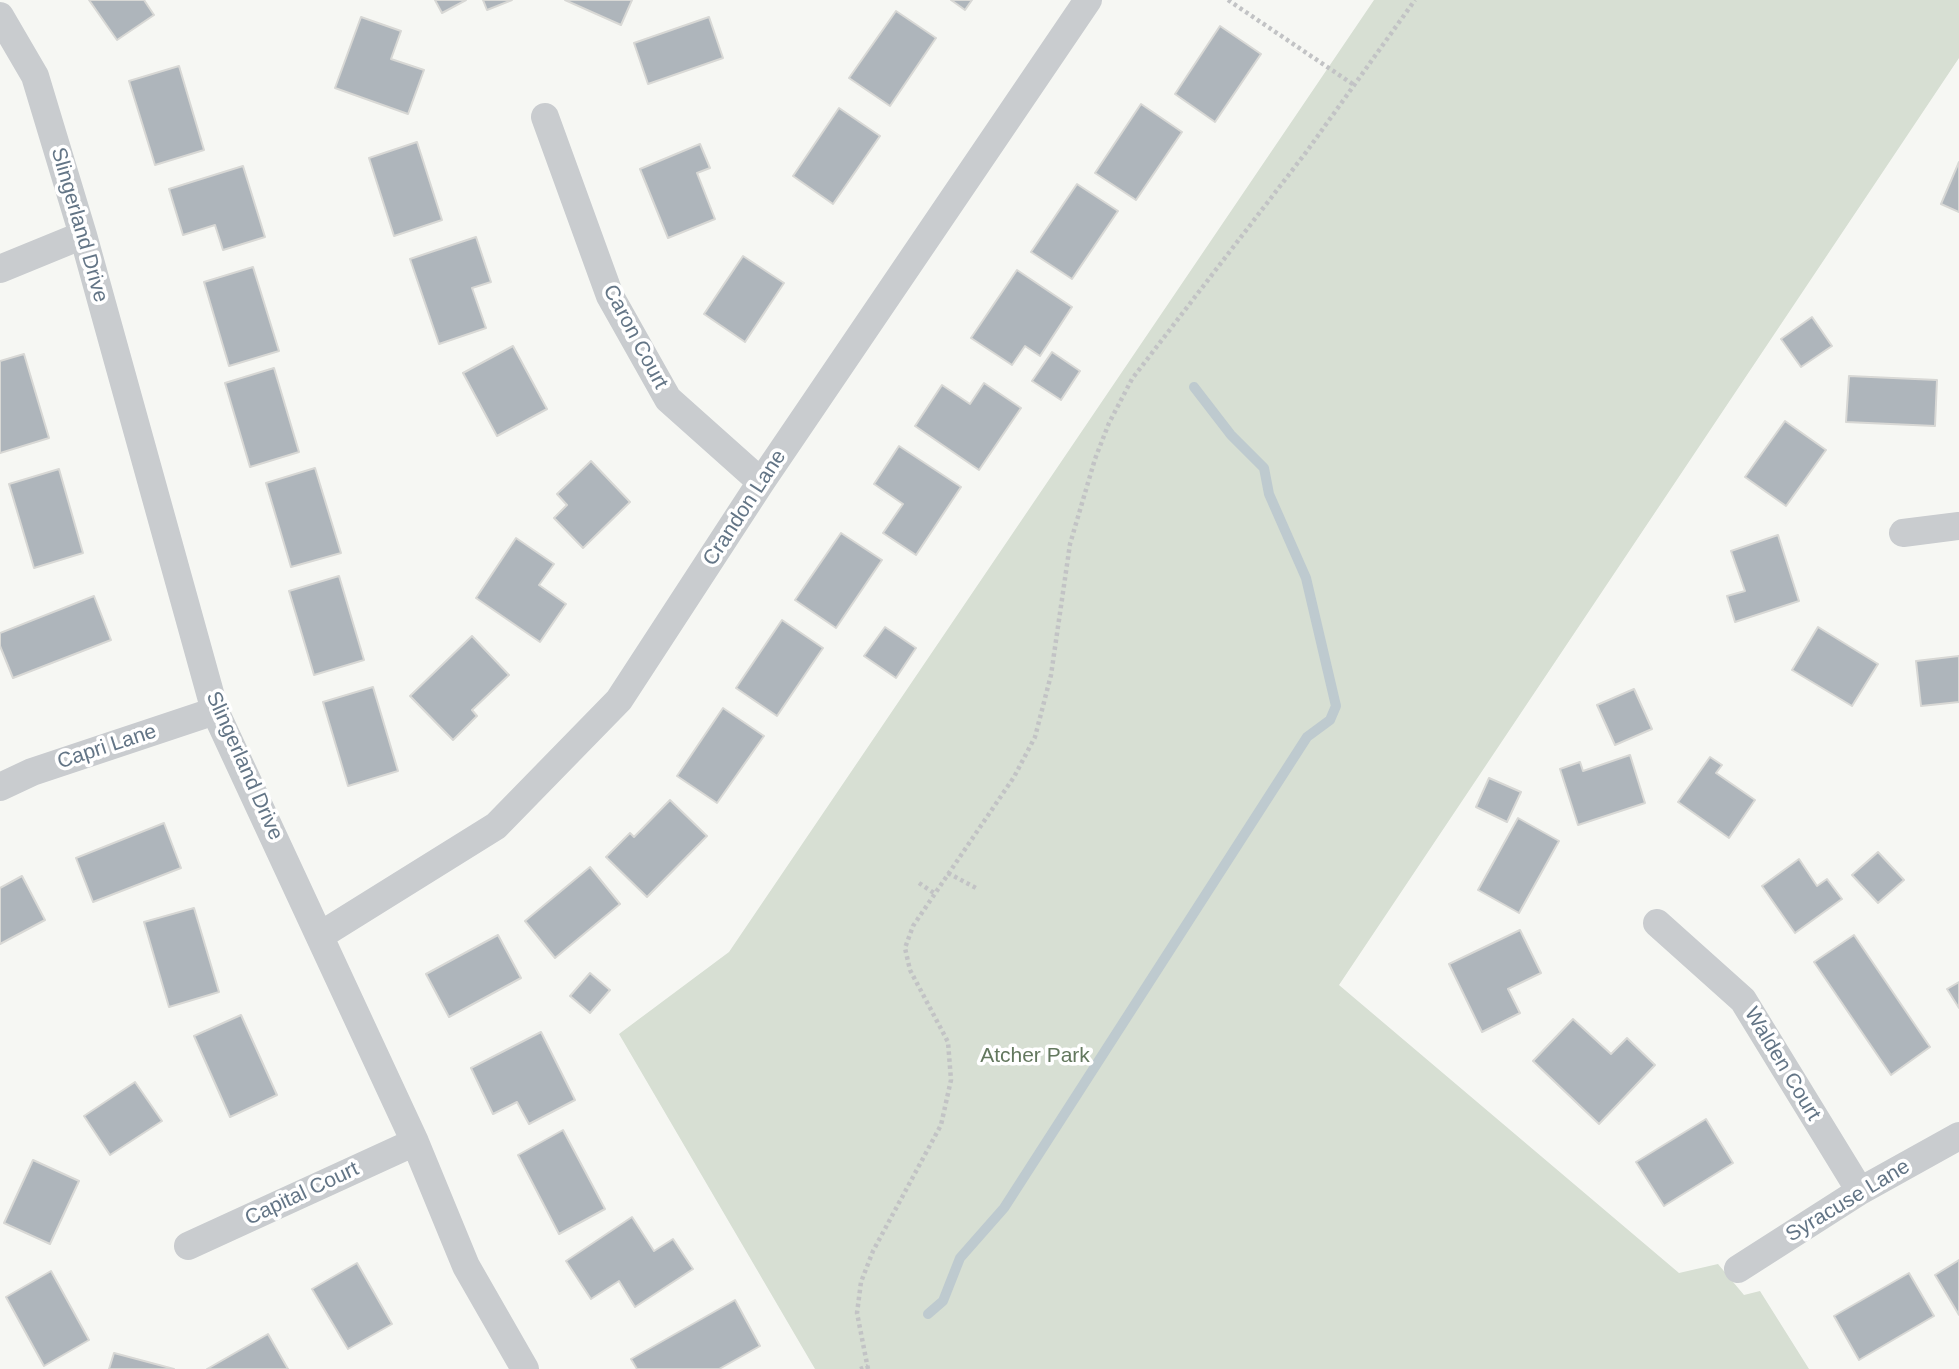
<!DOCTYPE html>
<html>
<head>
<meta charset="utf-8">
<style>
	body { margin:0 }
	canvas { display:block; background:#f6f7f3 }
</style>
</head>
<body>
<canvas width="1959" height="1369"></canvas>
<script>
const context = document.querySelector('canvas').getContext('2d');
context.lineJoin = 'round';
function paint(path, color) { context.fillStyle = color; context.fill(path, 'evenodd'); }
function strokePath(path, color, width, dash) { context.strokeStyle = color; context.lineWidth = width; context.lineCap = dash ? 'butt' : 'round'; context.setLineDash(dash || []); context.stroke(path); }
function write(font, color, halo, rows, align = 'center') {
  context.font = font + ' Arial,sans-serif'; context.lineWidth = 7; context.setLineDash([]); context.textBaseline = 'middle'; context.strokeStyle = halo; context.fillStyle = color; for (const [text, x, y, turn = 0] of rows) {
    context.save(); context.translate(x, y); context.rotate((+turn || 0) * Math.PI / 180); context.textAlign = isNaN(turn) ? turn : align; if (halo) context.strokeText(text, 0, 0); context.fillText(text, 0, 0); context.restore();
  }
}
const green = new Path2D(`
	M1374,0H1959V58L1339,985L1679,1273L1718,1264L1744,1295L1760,1291L1809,1369H815L619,1034L729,952Z`);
const stream = new Path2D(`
	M928,1314L943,1301L960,1258L1004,1208L1307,737L1330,720L1336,706L1306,578L1269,494L1264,468L1231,435L1194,387`);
const building = new Path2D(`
	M89,0H144L154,15L117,40Z
	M435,0H466L442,13Z
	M483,0H512L487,10Z
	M565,0H632L621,25Z
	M951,0H972L965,10Z
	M896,11L936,38L890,106L849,78Z
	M361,17L401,31L391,59L424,70L408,114L335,88Z
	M709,17L723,58L648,84L634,43Z
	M1220,26L1261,54L1215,122L1175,94Z
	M179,66L204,150L155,165L129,81Z
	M1141,104L1182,132L1136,200L1095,173Z
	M839,108L880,136L833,204L793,176Z
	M417,142L442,220L394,236L369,158Z
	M700,144L710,168L697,173L715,219L668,238L640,169Z
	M1959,162V212L1941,204Z
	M243,166L265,237L223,250L215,225L183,235L169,189Z
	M1077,184L1118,211L1072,279L1031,252Z
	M476,237L491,282L472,288L486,328L439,344L410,259Z
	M743,256L784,283L745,342L704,314Z
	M253,267L279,351L229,366L204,282Z
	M1017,270L1072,307L1040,356L1025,346L1012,365L971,338Z
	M1812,317L1832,346L1801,367L1781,339Z
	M513,346L547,409L497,436L463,373Z
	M1052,352L1080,371L1061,400L1032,381Z
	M24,354L49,438L0,453V361Z
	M274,368L299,452L250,467L225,383Z
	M1849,376L1937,380L1935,426L1846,422Z
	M984,383L1021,408L979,470L915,426L942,385L970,404Z
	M1785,421L1826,450L1786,506L1745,477Z
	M899,446L961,487L916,555L883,533L903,504L874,484Z
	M591,461L630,502L583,548L554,518L567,505L557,494Z
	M315,468L341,553L291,567L266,483Z
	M59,469L83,553L34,568L9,484Z
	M841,533L882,560L836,628L795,600Z
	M1778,535L1799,601L1735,622L1727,596L1745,591L1731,551Z
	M516,538L554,564L539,585L566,604L540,642L476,598Z
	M339,576L364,660L314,675L289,591Z
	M94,596L111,640L13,678L0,646V633Z
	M782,620L823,648L777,716L736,688Z
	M885,627L916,648L896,678L864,656Z
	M1818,627L1878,664L1852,706L1792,670Z
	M472,636L509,675L472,710L477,716L453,740L410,696Z
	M1959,656V702L1921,706L1916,661Z
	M373,687L398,771L348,786L323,702Z
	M1634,689L1652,729L1615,745L1597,705Z
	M723,708L764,736L717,803L677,776Z
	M1630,755L1645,803L1578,825L1560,769L1580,762L1583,771Z
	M1710,757L1722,765L1716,773L1755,800L1729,838L1678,802Z
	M1489,778L1521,792L1507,822L1476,807Z
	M670,800L707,836L647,897L606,857L630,833L634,837Z
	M1518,818L1559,841L1519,913L1478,890Z
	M164,823L181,868L93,902L76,858Z
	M1878,852L1904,880L1878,903L1852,875Z
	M1799,859L1817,886L1827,879L1842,899L1795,933L1762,886Z
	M590,867L620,904L555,958L525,921Z
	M22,876L45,920L0,944V888Z
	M194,908L219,992L169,1007L144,922Z
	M1520,930L1541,973L1508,989L1520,1013L1482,1032L1449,964Z
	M498,935L521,978L449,1017L426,974Z
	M1854,935L1930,1047L1891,1075L1814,962Z
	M590,973L610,990L590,1013L570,996Z
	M1959,982V1008L1947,989Z
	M241,1015L277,1095L230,1117L194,1036Z
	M1573,1019L1611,1054L1627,1038L1655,1065L1599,1124L1533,1061Z
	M541,1032L575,1100L529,1124L517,1102L493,1114L471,1068Z
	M135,1082L162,1121L110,1155L84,1116Z
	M1706,1119L1733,1163L1664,1206L1636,1162Z
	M563,1130L605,1209L559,1234L518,1155Z
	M33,1160L79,1181L50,1244L4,1223Z
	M632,1217L654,1251L673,1239L693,1269L635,1307L619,1281L591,1299L566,1261Z
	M1959,1260V1315L1935,1275Z
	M357,1263L392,1324L348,1349L312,1289Z
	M51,1271L89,1340L44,1366L6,1297Z
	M1909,1273L1934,1316L1859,1360L1834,1316Z
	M735,1300L760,1346L719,1369H637L631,1359Z
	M268,1334L288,1369H207Z
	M114,1353L174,1369H109Z`);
const path = new Path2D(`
	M1228,0L1354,85
	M948,873L976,888
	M919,883L934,893
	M860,1369L868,1366
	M868,1369L857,1313L861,1282L873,1251L941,1125L951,1080L948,1042L910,970L905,948L913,926L1014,777L1035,737L1051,675L1070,544L1095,459L1109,423L1132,379L1307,151L1415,0`);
const street = new Path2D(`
	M0,16L35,76L83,235L215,711L415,1142L466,1266L525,1369
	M545,117L610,296L668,399L761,482
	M0,269L83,235
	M1903,533L1959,526
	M0,787L32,772L215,711
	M1657,923L1743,1000L1860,1191
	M321,935L496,826L619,700L761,482L1088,0
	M188,1246L415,1142
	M1738,1269L1860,1191L1959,1136`);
const streetNames = [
	["Slingerland Drive",79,225,74],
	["Caron Court",635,337,62],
	["Crandon Lane",745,508,-57],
	["Capri Lane",107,747,-18],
	["Slingerland Drive",244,766,66],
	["Walden Court",1782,1064,59],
	["Capital Court",302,1194,-25],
	["Syracuse Lane",1848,1201,-31]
];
const parkNames = [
	["Atcher Park",1035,1056]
];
paint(green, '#d7dfd3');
strokePath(stream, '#becacf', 10);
paint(building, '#aeb5bb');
strokePath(building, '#d8d8d5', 2);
strokePath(path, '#c2c3c5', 4.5, [3.5, 3.5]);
strokePath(street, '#c9cccf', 28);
write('21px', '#637586', '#fff', streetNames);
write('21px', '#63785e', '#fff', parkNames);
</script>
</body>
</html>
